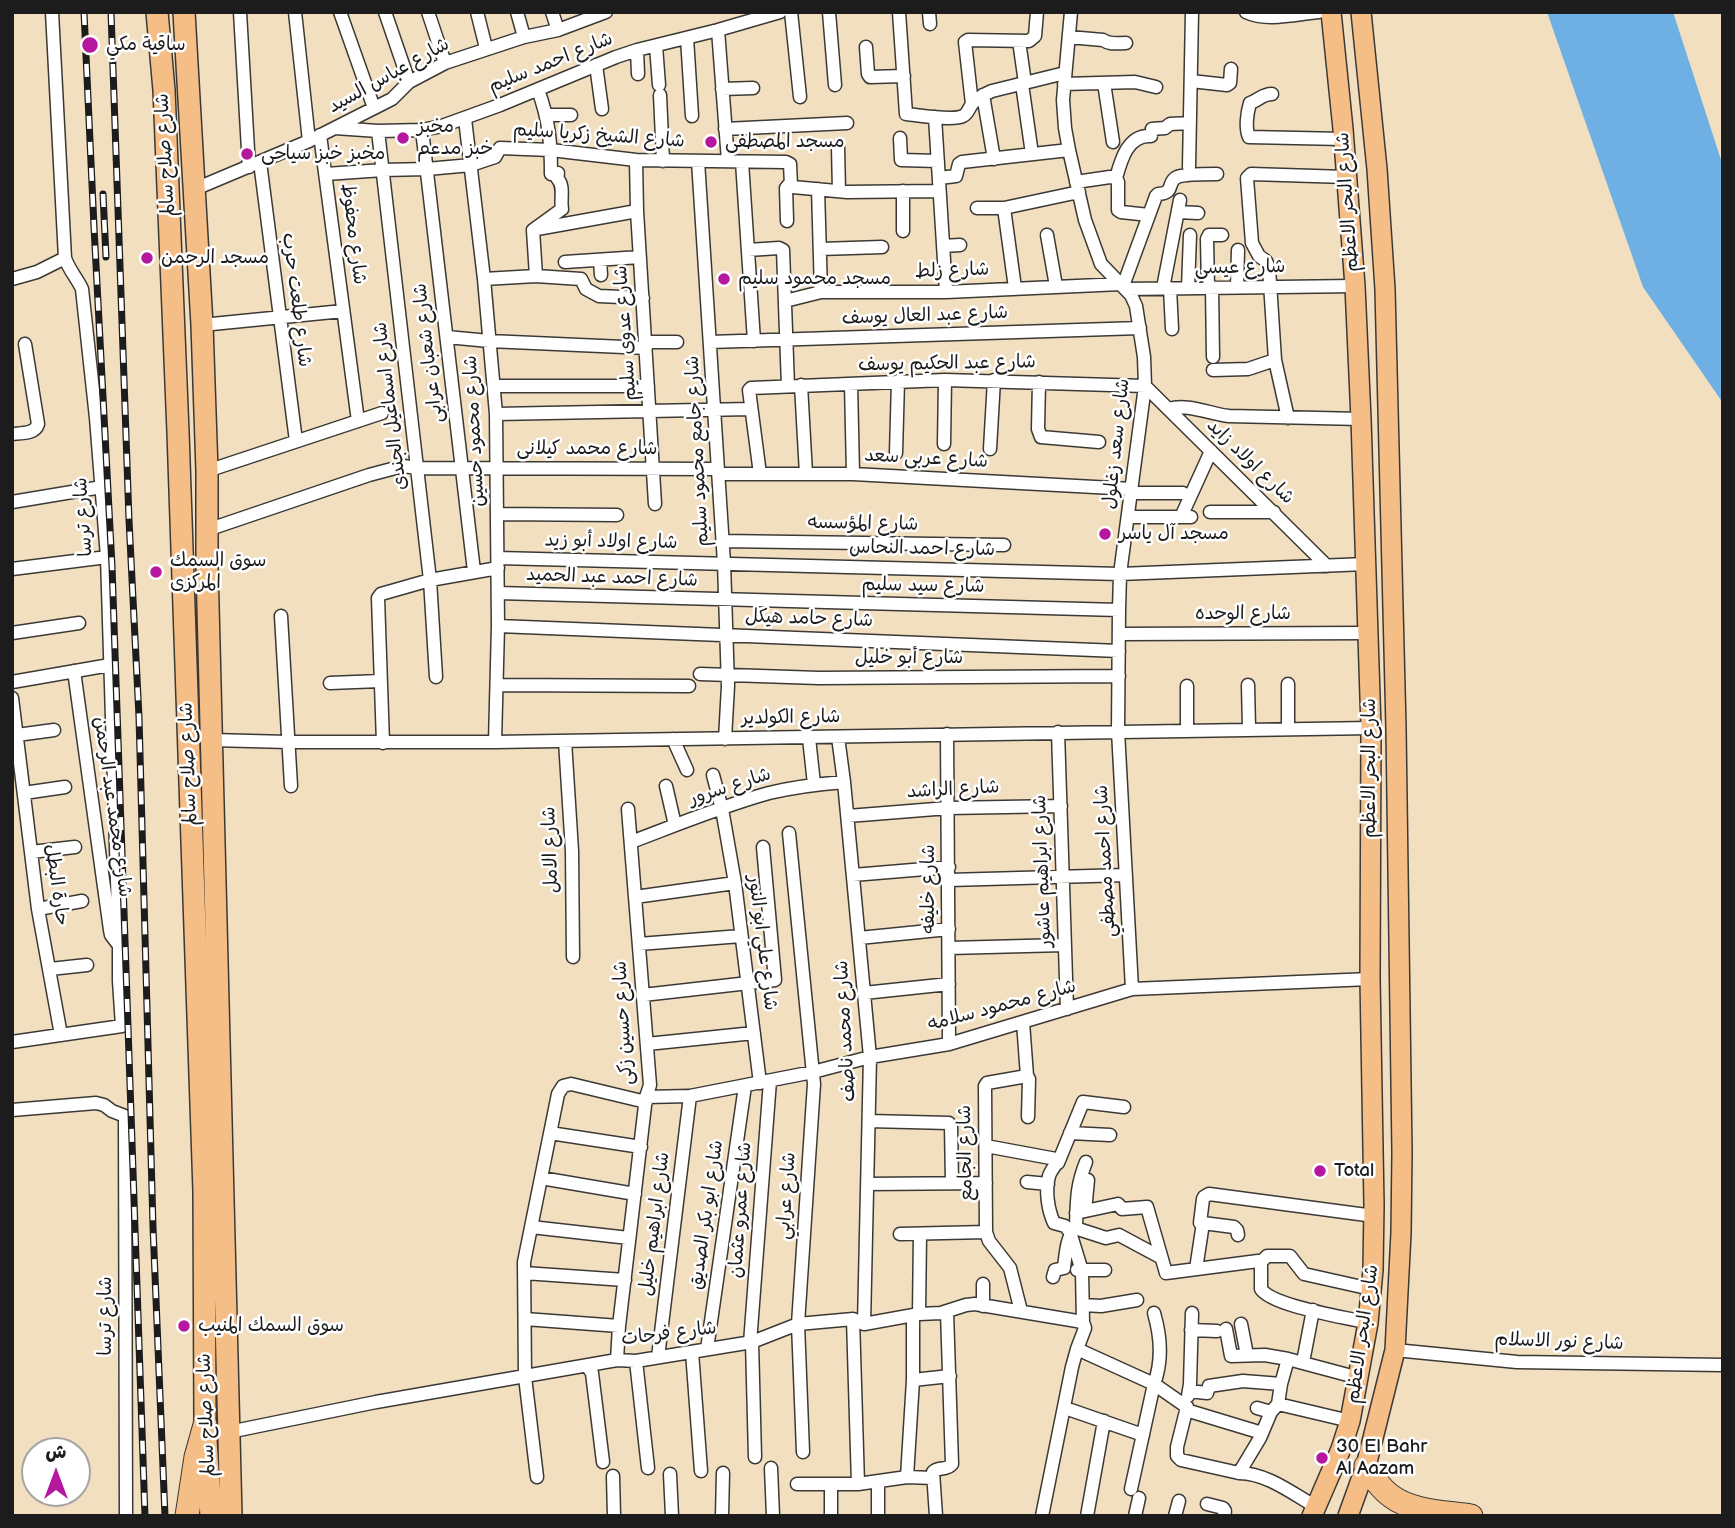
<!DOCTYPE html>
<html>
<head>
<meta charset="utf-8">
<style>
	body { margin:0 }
	#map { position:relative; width:1735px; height:1528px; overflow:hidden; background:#f2dfc0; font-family:"Balsamiq Sans","Playpen Sans Arabic",sans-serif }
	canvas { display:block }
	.frame { position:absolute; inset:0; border:14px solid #1c1c1c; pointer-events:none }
	.north { position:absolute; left:21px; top:1437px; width:70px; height:70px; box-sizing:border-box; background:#fff; border:2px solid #a4a4a4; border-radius:50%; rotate:0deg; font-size:19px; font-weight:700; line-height:28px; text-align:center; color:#1c1c1c }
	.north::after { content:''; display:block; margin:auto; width:24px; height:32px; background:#b5179e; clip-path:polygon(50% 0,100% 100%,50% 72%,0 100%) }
</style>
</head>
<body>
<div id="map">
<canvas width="1735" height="1528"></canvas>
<div class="frame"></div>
<div class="north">ش</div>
</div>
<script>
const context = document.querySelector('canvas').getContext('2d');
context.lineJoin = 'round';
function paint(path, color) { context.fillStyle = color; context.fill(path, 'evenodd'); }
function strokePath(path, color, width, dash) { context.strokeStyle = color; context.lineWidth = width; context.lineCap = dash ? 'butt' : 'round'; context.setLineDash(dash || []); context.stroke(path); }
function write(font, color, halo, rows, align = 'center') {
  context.font = font + ' "Balsamiq Sans","Playpen Sans Arabic",sans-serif'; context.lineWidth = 5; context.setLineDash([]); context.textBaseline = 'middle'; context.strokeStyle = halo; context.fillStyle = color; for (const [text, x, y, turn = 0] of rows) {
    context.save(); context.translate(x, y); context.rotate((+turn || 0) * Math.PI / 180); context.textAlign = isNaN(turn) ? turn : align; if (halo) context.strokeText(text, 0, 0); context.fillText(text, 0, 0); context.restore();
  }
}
const water = new Path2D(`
	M1547,12H1673L1723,166V403L1643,287Z`);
const minor = new Path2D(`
	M240,12L249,167
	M295,12L309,141
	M340,12L374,108
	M385,12L409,82
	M428,12L445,63
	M477,12L486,48
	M517,12L524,37
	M552,12L558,30
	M791,12L800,97
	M829,12L835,85
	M899,12L906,114C918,115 953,121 963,116C968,114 969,107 973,103C978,97 985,94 992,91L1065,73
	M929,12L930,24
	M1071,12L1063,100L1065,128L1069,150L1085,220L1101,264L1131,295L1136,306L1144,357L1145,386L1120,574L1119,610L1118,731L1132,989
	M1246,12C1267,22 1296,14 1319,12
	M718,30L728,161
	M1069,37L1103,40C1110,45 1118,43 1126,43
	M687,38L692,116
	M1019,41L1025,83
	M656,46L659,85
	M866,47L868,74L870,77L904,76
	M637,50L638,74
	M596,65L602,109
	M1191,81L1227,85L1230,83L1231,69
	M1104,83L1113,142
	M1022,84L1032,154
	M1064,84L1135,82L1156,87
	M722,89L753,88
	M1272,94C1262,94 1259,100 1250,103C1247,113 1245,128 1249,137L1343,139
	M660,95L663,161
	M983,95L994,159
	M972,104L965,42L968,40L1029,41L1035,36L1037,12
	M546,115H571
	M935,117L946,292
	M465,119L484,279L496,414L498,626L495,742
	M335,128L378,131L422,130L442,126L500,105L616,57L637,50L718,30L780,12
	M725,129L847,123
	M1152,129L1165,128L1170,124L1190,123
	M422,130L474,571
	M378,131L430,580L436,677
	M320,135L358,421
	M900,138L901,160L938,161
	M838,147L839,191
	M636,160L637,211L655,504
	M698,161L724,563L728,686L725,739
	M260,162L296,441
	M742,162L754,341
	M1189,167L1192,12
	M326,174L383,170L427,169L471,165L495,157L500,148L551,150L636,160L786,162L790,164L791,185L793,187L847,192L939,191
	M939,178L956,176L959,164L962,162L1069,150
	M1116,178C1121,160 1128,134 1151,136
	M1076,182L1110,177L1116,178L1118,182V210L1121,212L1149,215
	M195,189L309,141L392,99L409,82L445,63L524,37L558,30L606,12
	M818,189L821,292
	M903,191V231
	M977,208H1004L1079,192
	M1004,208L1015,288
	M1178,212L1198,213
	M787,221L786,188L791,182
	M537,229L637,211
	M1047,235L1056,286
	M943,246L960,245
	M820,249L882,247
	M748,250L779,248L783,250L788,386
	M600,260L601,275
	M565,262L640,257
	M536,276L533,230L562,209C560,198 565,186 557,178L558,173L551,174C551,143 549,119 538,90
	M12,279L37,272L65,258
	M484,279L536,276L581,279L586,289L599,296L643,298
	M1123,286L1156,196L1158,194C1176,193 1166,182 1177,177C1184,174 1208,174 1217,174
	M1212,287L1213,357
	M1237,287L1238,250
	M1163,288L1180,200
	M1170,288L1172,329
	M1188,288L1190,235
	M1208,288L1207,239L1209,235H1222
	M1126,289L1355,286
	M785,301L821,292H946L1121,284
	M202,325L343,311
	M447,337L489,341L646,348
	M646,342H677
	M710,342L1140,328
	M1213,370L1248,369L1275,360
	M1039,382L1038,429L1041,437L1099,442
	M851,384L853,474
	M801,385L806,474
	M494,386H648
	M1169,409C1187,403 1210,414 1229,416L1361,419
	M496,414L751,409
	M1288,418L1275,360L1269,268L1266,261L1259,256L1252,243L1247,178L1251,174L1346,177
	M12,434C22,433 35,434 38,424L25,344
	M944,444L945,380
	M990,449L994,380
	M896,453L898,381
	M207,471L382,413
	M719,474H853L1132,489
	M760,474L749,390L751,388L945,380L1145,386L1327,566
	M1131,493H1183
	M12,502L102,487
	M1210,512H1274
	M498,514L617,515
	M1129,517H1191
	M1181,517L1211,451
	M207,530L369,475L403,466L418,468L718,469
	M722,541L1004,545
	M498,558L1120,574L1366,564
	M12,569L107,557
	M498,593L1119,610
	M281,616L291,786
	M498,626L1119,651
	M12,633L79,623
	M1119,634L1368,633
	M74,671L110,930L111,935L117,943
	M700,674L819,678L1119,676
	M12,682L110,665
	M330,683L380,681
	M1288,684V729
	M498,685L689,686
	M1248,685L1249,729
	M12,698L38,909L61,1035
	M1187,731V686
	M1058,732L1067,1009
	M947,734L949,1044
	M17,735L54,730
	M838,737L844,782L870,1057L864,1324
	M809,738L814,784
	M673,739L687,770
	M212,740L288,742H495L1371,728
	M565,741L572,851L573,957
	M383,743L378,598L381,594L430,580L498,568
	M713,775L722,809L735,883L760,1083
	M666,786L675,825
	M24,793L65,787
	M848,816L948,808L1061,806
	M789,833L814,1084L798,1324L803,1452
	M631,842C676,825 722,806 769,793C794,787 819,784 844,782
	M31,852L75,847
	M853,875L949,867
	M949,880L1126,875
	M635,897L735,883
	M38,909L82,901
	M859,938L949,929
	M639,944L741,936
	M949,948L1064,945
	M50,969L87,965
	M864,993L949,984
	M643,995L775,980L763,847
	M12,1042L122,1026L119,981V944L107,557L96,418L82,289C77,278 69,270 65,258L52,12
	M647,1044L754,1033
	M1027,1076L1029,1079L1028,1117
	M646,1097L690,1096L813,1072L870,1057L949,1044L1132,989L1370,979
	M12,1110L96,1103L104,1105L112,1111L125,1116L126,1516
	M869,1121L949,1123L951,1126L952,1183
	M550,1133L641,1147
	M1070,1133L1110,1135
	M986,1146L1056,1159L1058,1161C1055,1166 1051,1170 1049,1176C1045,1191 1048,1210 1054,1223L1065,1226L1070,1232L1082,1271L1083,1323
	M1058,1163L1083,1102L1124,1107
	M541,1178L635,1194
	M1027,1182L1048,1184
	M867,1184L986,1183
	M1085,1211L1088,1180
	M1076,1213L1118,1204L1122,1209L1147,1207L1166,1273L1258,1261L1261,1262
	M1202,1225L1200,1223L1203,1199L1204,1197L1209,1194L1374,1216
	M531,1227L629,1238
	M1075,1228L1106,1238L1119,1235L1160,1257
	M900,1234L986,1232
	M1261,1262V1289C1272,1306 1345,1317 1368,1323
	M1261,1262L1267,1256H1290L1304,1274L1371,1289
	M1196,1269L1203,1223L1234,1227L1237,1230L1238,1235
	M1077,1270H1105
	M524,1273L625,1280
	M1053,1277L1055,1270L1064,1268C1066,1252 1066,1239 1076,1226C1077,1201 1076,1187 1086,1162
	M983,1284V1306
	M1083,1305L1101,1306L1137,1300
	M1021,1311L1010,1268L989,1241L986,1232L985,1086L987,1083L1027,1076L1023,1022
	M919,1314L920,1234
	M913,1315V1380
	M525,1319L619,1326
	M853,1319L858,1484
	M1241,1324L1247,1355
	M1226,1329L1231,1356L1265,1355L1288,1359L1359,1378
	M1191,1330L1217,1331
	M752,1342L755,1457
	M750,1343L770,1081
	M707,1349L745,1086
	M1077,1349L1154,1384L1187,1407L1177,1447V1456L1181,1460L1239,1473C1266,1473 1292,1493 1316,1507
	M1395,1350L1517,1362L1723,1365
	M692,1352L701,1471
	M658,1357L690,1096
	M617,1360L619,1326L646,1097L650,1085L628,809
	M636,1361L648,1468
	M1303,1362L1313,1310
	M587,1366L592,1373L603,1462
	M1189,1391L1207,1393L1209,1386L1243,1381L1281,1384
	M1188,1396L1190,1384L1192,1313
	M1278,1404L1350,1421
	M1065,1408L1143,1435
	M1257,1408L1271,1412
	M1186,1410L1262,1433
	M229,1432L376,1402L617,1360L636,1361L752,1342L798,1324L853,1319L864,1324L919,1314L941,1313L966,1305L975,1304L1077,1321C1082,1322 1084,1323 1085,1328L1077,1349L1072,1367L1042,1516
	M771,1468L773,1516
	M1239,1473L1260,1438L1271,1412L1278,1404L1281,1384L1288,1359
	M670,1474L672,1516
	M613,1476L614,1516
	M537,1477L525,1377L524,1262L558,1094L563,1086L571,1084L646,1102
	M907,1477L913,1380L950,1376
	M797,1484H858L907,1477L933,1478
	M1131,1489L1154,1384C1163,1360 1161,1337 1154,1313
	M1207,1504L1223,1508L1225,1511L1224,1516
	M722,1516L723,1473
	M831,1516V1484
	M878,1516V1482
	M936,1516L933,1472C938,1466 947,1471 952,1464L947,1312
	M1087,1516L1104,1421
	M1135,1516L1139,1498
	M1175,1516L1179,1501`);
const primary = new Path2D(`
	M1312,1516L1341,1449L1350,1421L1368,1323L1373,1270L1374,1205L1370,979L1371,728L1361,419L1355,286L1343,129L1331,12
	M1348,1516L1366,1466L1395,1350L1401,1233L1402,1153L1396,728L1385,289L1377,169L1361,12`);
const trunk = new Path2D(`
	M157,12L164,90L178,432L204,1191L205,1425L211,1516
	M184,12L202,325L207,471V566L231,1516`);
const motorway = new Path2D(`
	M1366,1466C1373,1477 1380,1488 1391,1496C1412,1512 1445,1512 1471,1516
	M187,1516L196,1457L205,1425`);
const rail = new Path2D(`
	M84,12L94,227L112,566L145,1516
	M111,12L129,520L139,717L153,1227L165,1516
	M103,194L106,257`);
const markers = [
	[90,45,9,"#b5179e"],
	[403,138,7,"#b5179e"],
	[711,142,7,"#b5179e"],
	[247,154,7,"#b5179e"],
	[147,258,7,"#b5179e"],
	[724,279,7,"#b5179e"],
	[1105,534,7,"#b5179e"],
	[156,572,7,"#b5179e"],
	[1320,1171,7,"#b5179e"],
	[184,1326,7,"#b5179e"],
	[1322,1458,7,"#b5179e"]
];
const poiNames = [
	["ساقية مكي",106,45],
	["مخبز",417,127],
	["خبز مدعم",417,149],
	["مسجد المصطفى",725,142],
	["مخبز خبز سياحى",261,154],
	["مسجد الرحمن",161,258],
	["مسجد محمود سليم",738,279],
	["مسجد آل ياسر",1119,534],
	["سوق السمك",170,561],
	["المركزى",170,583],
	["Total",1334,1171],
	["سوق السمك المنيب",198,1326],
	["30 El Bahr",1336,1447],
	["Al Aazam",1336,1469]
];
const streetNames = [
	["شارع احمد سليم",551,63,-22],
	["شارع عباس السيد",389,76,-29],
	["شارع الشيخ زكريا سليم",599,136,4],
	["شارع صلاح سالم",166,155,-93],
	["شارع البحر الاعظم",1348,202,-94],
	["شارع محفوظ",353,234,83],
	["شارع عيسي",1240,268,-1],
	["شارع زلط",952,271,-2],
	["شارع طلعت حرب",296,300,83],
	["شارع عبد العال يوسف",925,316,-2],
	["شارع عدوى سليم",626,333,-94],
	["شارع شعبان عرابى",429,353,-97],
	["شارع عبد الحكيم يوسف",947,364,-1],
	["شارع اسماعيل الجندى",391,406,-97],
	["شارع محمود حسين",475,431,-93],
	["شارع سعد زغلول",1117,444,-84],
	["شارع محمد كيلانى",587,449],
	["شارع جامع محمود سليم",698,451,-93],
	["شارع عربى سعد",926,459,3],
	["شارع اولاد زايد",1250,462,44],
	["شارع ترسا",84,517,-94],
	["شارع المؤسسه",863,524,1],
	["شارع اولاد أبو زيد",611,542,1],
	["شارع احمد النحاس",922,549,1],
	["شارع احمد عبد الحميد",612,578,2],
	["شارع سيد سليم",923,586,1],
	["شارع الوحده",1243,614],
	["شارع حامد هيكل",809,619,2],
	["شارع أبو خليل",909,658],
	["شارع الكولدير",791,718,-1],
	["شارع صلاح سالم",189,764,-92],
	["شارع البحر الاعظم",1370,768,-90],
	["شارع سرور",730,787,-18],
	["شارع الراشد",953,790,-3],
	["شارع محمد عبد الرحمن",112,807,82],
	["شارع الامل",551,850,-92],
	["شارع احمد مصطفي",1106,861,-93],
	["شارع ابراهيم عاشور",1043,871,-92],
	["حارة البطل",56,885,82],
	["شارع خليفه",929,889,-90],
	["شارع علي ابو النور",762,943,83],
	["شارع محمود سلامه",1002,1006,-15],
	["شارع حسين زكى",624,1023,-93],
	["شارع محمد ناصف",846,1031,-93],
	["شارع الجامع",966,1153,-91],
	["شارع عرابي",787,1196,-86],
	["شارع عمرو عثمان",741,1210,-86],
	["شارع ابو بكر الصديق",707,1215,-82],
	["شارع ابراهيم خليل",655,1224,-83],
	["شارع ترسا",106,1316,-90],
	["شارع فرحات",669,1334,-7],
	["شارع البحر الاعظم",1363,1334,-82],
	["شارع نور الاسلام",1559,1342,2],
	["شارع صلاح سالم",207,1415,-92]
];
paint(water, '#6eb0e3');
strokePath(minor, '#3c3935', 15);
strokePath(primary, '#3c3935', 22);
strokePath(trunk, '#3c3935', 24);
strokePath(motorway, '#3c3935', 25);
strokePath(minor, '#fff', 12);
strokePath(primary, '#f6be87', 19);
strokePath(trunk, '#f6be87', 21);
strokePath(motorway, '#f6be87', 23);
strokePath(rail, '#1c1c1c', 7);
strokePath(rail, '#fff', 4.5, [13]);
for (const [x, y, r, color] of markers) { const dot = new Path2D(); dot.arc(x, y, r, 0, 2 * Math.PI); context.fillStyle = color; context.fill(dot); strokePath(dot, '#fff', 2.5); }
write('19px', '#1c1c1c', '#fff', poiNames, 'left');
write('19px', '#1c1c1c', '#fff', streetNames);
</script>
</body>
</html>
